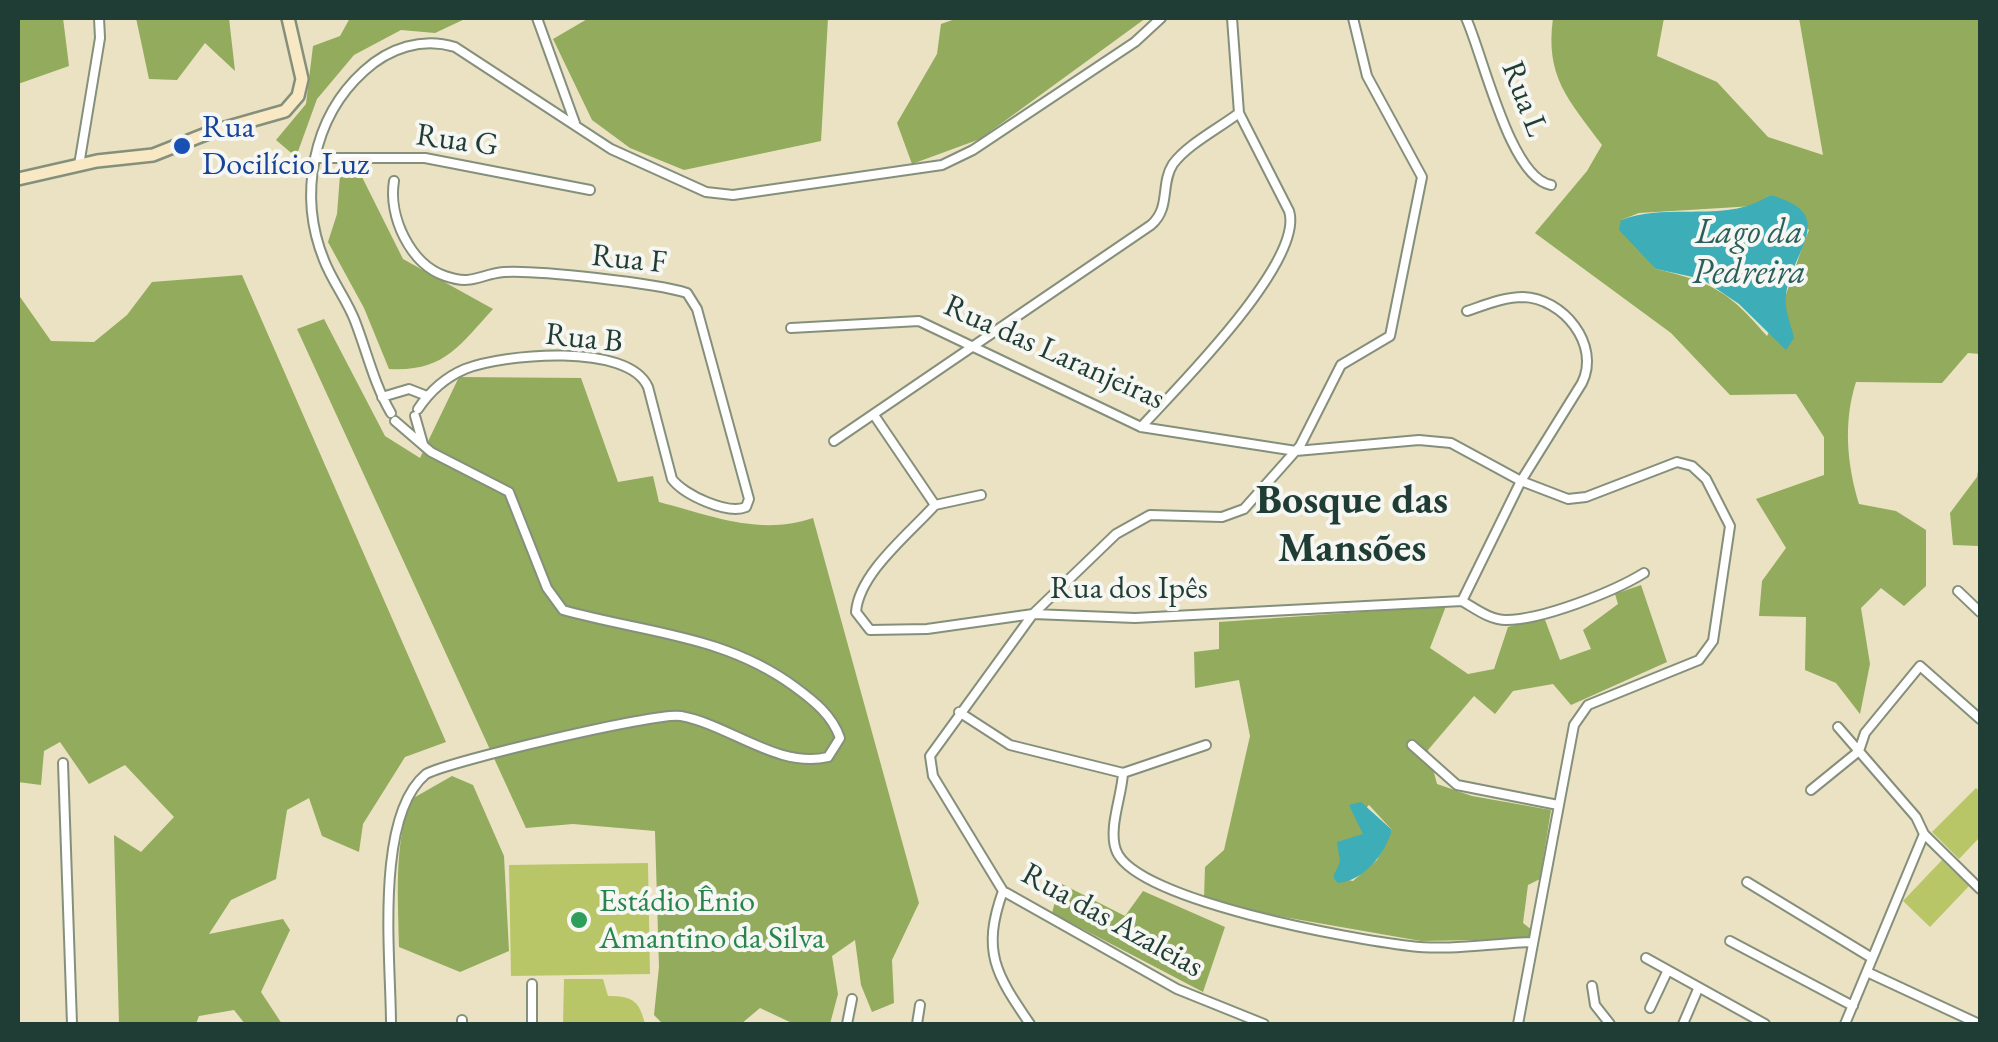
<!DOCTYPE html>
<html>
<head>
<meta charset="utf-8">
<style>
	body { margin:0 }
	#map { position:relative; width:1998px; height:1042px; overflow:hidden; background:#eae2c2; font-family:"EB Garamond",serif }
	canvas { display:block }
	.frame { position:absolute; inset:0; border:20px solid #1f3d34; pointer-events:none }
</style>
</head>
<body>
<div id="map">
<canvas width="1998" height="1042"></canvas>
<div class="frame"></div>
</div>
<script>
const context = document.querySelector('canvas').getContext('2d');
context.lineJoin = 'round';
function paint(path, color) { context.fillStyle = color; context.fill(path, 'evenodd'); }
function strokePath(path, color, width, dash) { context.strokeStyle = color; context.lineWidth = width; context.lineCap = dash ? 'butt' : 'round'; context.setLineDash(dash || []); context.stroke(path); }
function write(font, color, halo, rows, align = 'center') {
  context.font = font + ' "EB Garamond",serif'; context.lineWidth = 8; context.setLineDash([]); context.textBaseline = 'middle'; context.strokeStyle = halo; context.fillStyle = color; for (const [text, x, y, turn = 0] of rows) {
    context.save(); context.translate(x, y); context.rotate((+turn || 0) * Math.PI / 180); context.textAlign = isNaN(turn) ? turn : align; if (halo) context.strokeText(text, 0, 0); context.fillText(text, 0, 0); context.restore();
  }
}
const green = new Path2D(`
	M1976,788L1980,792V837L1959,859L1932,832Z
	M1942,860L1969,886L1930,927L1903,901Z
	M648,863L650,974L511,976L509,865Z
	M564,979H603L608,996C632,996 639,1000 645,1024H563Z`);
const forest = new Path2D(`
	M18,18H63L69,66L18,84Z
	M136,18H229L235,71L205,43L177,80L149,79Z
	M350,18H467L435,33L401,30L354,55L317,99L296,157L276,140L306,104L313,46L340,36Z
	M589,18H828L821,141L684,170L630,148L592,120L553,39Z
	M958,18H1146L980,139L912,164L897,123L937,54L941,24Z
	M1553,18H1664L1657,56L1717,82L1768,137L1823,155L1799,18H1980V354L1968,353L1942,383L1856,382C1843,422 1847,465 1859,504L1896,511L1926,530V586L1904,606L1881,588L1861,608L1870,664L1860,714L1836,683L1805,670L1806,617L1759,616L1762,581L1786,548L1756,499L1824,475V437L1796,394L1730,395L1671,333L1535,233L1587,171L1602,145C1568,99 1545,77 1553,18ZM1770,195L1809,230C1794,266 1787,302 1767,336C1728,291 1714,283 1656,269L1621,220L1639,213L1754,206Z
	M340,175L362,177L403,259L493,309C459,346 444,372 389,369L364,308L328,242L337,214Z
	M242,275L446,742L405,757L363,824L359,852L322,836L309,798L287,810L276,879L231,900L209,934L283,919L290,930L261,992L282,1024H245L234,1010L199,1016L196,1024H119L114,835L141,852L174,817L125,765L89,784L60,742L44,751L41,785L18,782V294L51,341L94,342L127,315L152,282Z
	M324,319L385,436L420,458L459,377L581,378L618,482L653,476L659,502C712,516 760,536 813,518L919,903L892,960L894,1003L872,1012L861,985L855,940L832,956L838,994L830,1024H794L760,1008L741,1024H663L654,1015L659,967L655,831L573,824L526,828L297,329Z
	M1980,460V546L1953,545L1950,513L1977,477Z
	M1641,585L1667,662L1571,705L1553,684L1513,691L1495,714L1474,696L1428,750L1437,784L1472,796L1551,810L1540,879L1528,885L1523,923L1532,930L1530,939L1421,941L1232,908L1204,898L1205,867L1224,850L1250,736L1239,680L1195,688L1194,652L1219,649V622L1446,606L1430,648L1468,674L1494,669L1508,627L1544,617L1560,660L1591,649L1583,630L1618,604L1615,594ZM1369,805L1392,830L1377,860L1353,881L1333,877L1364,834L1358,817Z
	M452,776L473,785L504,856L509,951L460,972L399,947C398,896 394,849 410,800Z
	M1060,883L1125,916L1143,891L1225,927L1203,992L1052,913Z`);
const water = new Path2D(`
	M1770,195C1847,216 1782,257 1786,306C1787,317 1792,328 1794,338L1786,350L1739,304L1702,279L1656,269L1619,230L1621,220C1669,201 1726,225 1770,195Z
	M1361,802L1392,830C1384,855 1365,880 1338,883L1333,877L1340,862L1337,842L1363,834L1349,805Z`);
const street = new Path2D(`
	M537,18L575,123
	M1466,18C1483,55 1510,178 1551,185
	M315,158H425L590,190
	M79,165L100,38L99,18
	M394,181C388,216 410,264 445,276C473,286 480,274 504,272C537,270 656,283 687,293L697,309L749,499L746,507C728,515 684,495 672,479L648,387C628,342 503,354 465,369C444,378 430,391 418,409
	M791,328L919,321L1141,427L1296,451L1419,440L1451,443L1521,481L1568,499L1586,497L1677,462L1692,466L1706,479L1730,526L1713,641L1699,660L1588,705L1574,725L1518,1024
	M382,397L409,389L427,396
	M391,413C374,384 367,352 355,321C347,300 332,281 324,260C298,196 312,118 364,71C389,48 422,37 455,47L611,149L706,192L733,195L942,165L973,150L1135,42L1161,18
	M874,415L935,505C910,533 859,573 856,612L870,630L927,629L1033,614L1135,618L1462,601C1476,609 1490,620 1506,620C1542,620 1613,592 1644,573
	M415,416L423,444
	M1141,427C1175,390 1305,261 1289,211L1239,113L1232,18
	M834,441L1151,225C1171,208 1160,184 1173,164C1188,144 1218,129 1239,113
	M935,505L981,495
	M1958,591L1980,612
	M1462,601L1521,481L1582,383C1601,345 1563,298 1523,297C1504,297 1485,305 1467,311
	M959,712L1010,745L1123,773C1122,796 1108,828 1116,850C1134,901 1357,940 1410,946C1449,951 1493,943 1533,942
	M1838,727L1916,817L1924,834L1980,889
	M1412,745L1457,785L1558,805
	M63,763L72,1024
	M1123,773L1206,745
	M1811,790L1859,751L1865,733L1920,666L1980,719
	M1747,882L1872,958
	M1003,891C981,952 996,974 1030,1024
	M1730,941L1853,1006
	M1646,958L1765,1024
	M1867,972L1979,1024
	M532,984V1024
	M1592,986L1595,1005L1610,1024
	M1650,1008L1667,972
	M391,1024C391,960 374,817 426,774C450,761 657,712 681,716C730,725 778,769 828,757L840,738C832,715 814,701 795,687C725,635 645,633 563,610L547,588L509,492L431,452L395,421
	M462,1024V1020
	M847,1024L852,999
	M917,1024L920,1005
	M1264,1024L1177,989L1003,891L933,776L930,756L1033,614L1116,534L1150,515L1222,517L1244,509L1300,446L1341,365L1390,336L1422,177L1367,76L1353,18
	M1683,1024L1698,989
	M1845,1024L1924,834`);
const secondary = new Path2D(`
	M18,179L97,161L153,155L211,132L285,111L298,96L302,79L288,18`);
const markers = [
	[182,146,10,"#1a4fb4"],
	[579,920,10,"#2e9e5b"]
];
const streetNames = [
	["Rua L",1524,99,69],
	["Rua G",457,141,8],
	["Rua F",629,260,6],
	["Rua B",584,339,6],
	["Rua das Laranjeiras",1054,353,24],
	["Rua dos Ipês",1129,589],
	["Rua das Azaleias",1112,921,29]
];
const transitNames = [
	["Rua",202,128],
	["Docilício Luz",202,165]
];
const leisureNames = [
	["Estádio Ênio",599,902],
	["Amantino da Silva",599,939]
];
const waterNames = [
	["Lago da",1749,233],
	["Pedreira",1749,273]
];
const districtNames = [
	["Bosque das",1352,502],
	["Mansões",1352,550]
];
paint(green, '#b8c668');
paint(forest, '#92ab5c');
paint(water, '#3dadb7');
strokePath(street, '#84907b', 12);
strokePath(secondary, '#84907b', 16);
strokePath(street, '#fff', 8);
strokePath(secondary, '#f8e8c3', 11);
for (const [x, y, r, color] of markers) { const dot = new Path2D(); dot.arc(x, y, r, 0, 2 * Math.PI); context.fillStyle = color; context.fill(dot); strokePath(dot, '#f6f6f2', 4); }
write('32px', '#1f3d34', '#f6f6f2', streetNames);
write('32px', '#164399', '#f6f6f2', transitNames, 'left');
write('32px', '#27864d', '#f6f6f2', leisureNames, 'left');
write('italic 35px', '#285f5b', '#f6f6f2', waterNames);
write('bold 42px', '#1f3d34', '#f6f6f2', districtNames);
</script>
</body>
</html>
